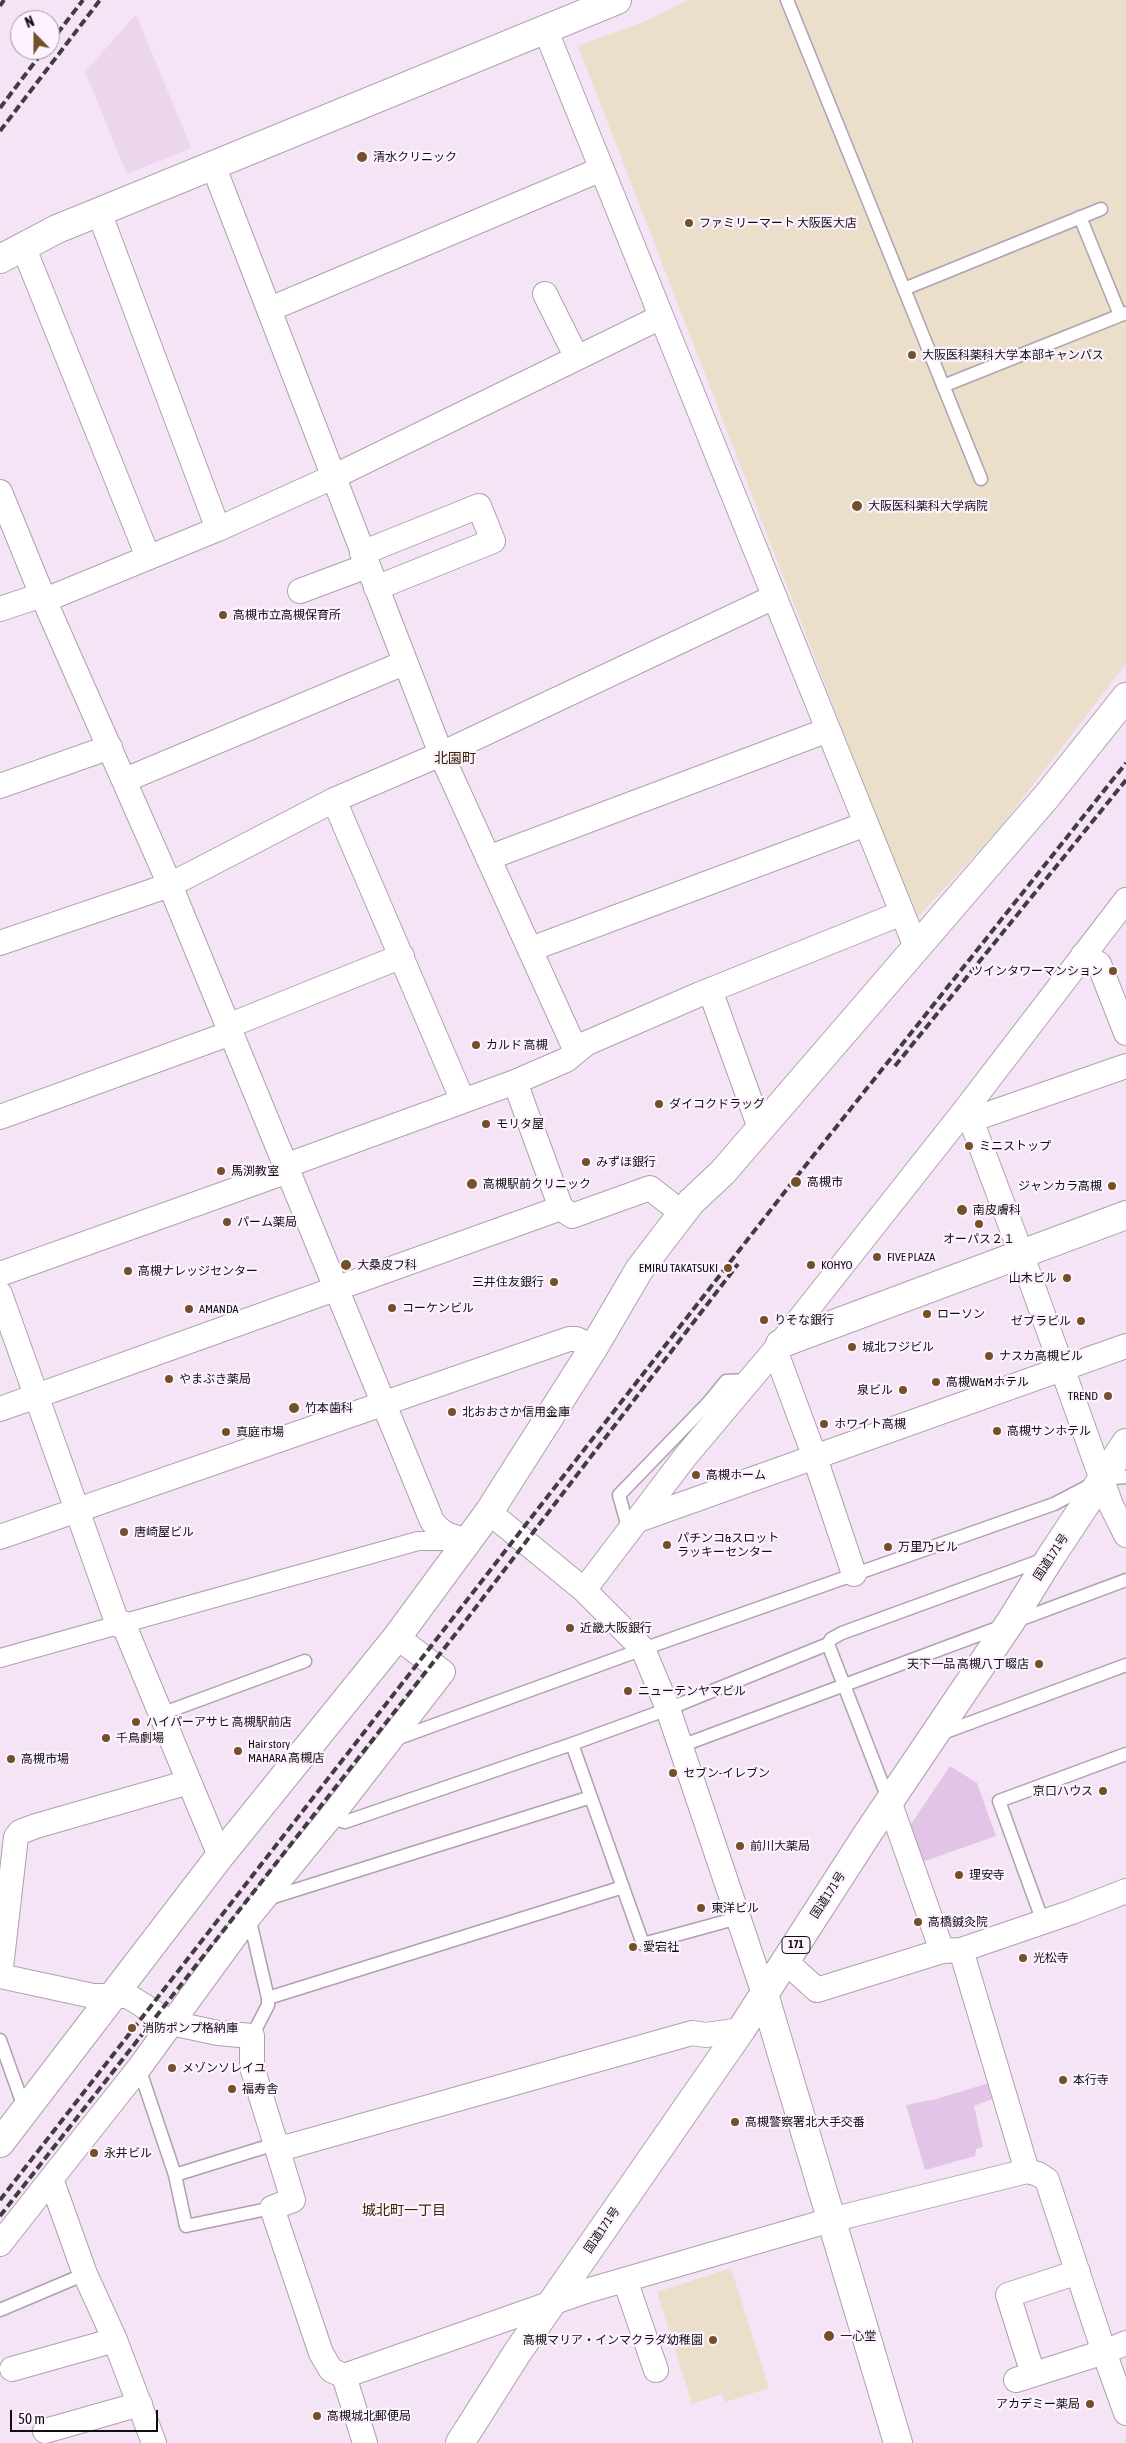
<!DOCTYPE html>
<html>
<head>
<meta charset="utf-8">
<style>
	body { margin:0 }
	#map { position:relative; width:1126px; height:2443px; overflow:hidden; background:#f4e4f6; font-family:"Asap Condensed",sans-serif }
	canvas { display:block }
	.north { position:absolute; left:10px; top:10px; width:50px; height:50px; box-sizing:border-box; background:#fdf3fe; border:1px solid #9f97a0; border-radius:50%; rotate:338deg; font-size:14px; font-weight:700; line-height:20px; text-align:center; color:#120d13 }
	.north::after { content:''; display:block; margin:auto; width:18px; height:22px; background:#725028; clip-path:polygon(50% 0,100% 100%,50% 72%,0 100%) }
	.scale { position:absolute; left:10px; top:2410px; width:148px; height:22px; box-sizing:border-box; border:2px solid #120d13; border-top:0; padding-left:6px; font-size:15px; line-height:18px; white-space:nowrap; color:#120d13; -webkit-text-stroke:4px #fdf3fe; paint-order:stroke }
</style>
</head>
<body>
<div id="map">
<canvas width="1126" height="2443"></canvas>
<div class="north">N</div>
<div class="scale">50 m</div>
</div>
<script>
const context = document.querySelector('canvas').getContext('2d');
context.lineJoin = 'round';
function paint(path, color) { context.fillStyle = color; context.fill(path, 'evenodd'); }
function strokePath(path, color, width, dash) { context.strokeStyle = color; context.lineWidth = width; context.lineCap = dash ? 'butt' : 'round'; context.setLineDash(dash || []); context.stroke(path); }
function write(font, color, halo, rows, align = 'center') {
  context.font = font + ' "Asap Condensed","Noto Sans JP",sans-serif'; context.lineWidth = 4.5; context.setLineDash([]); context.textBaseline = 'middle'; context.strokeStyle = halo; context.fillStyle = color; for (const [text, x, y, turn = 0] of rows) {
    context.save(); context.translate(x, y); context.rotate((+turn || 0) * Math.PI / 180); context.textAlign = isNaN(turn) ? turn : align; if (halo) context.strokeText(text, 0, 0); context.fillText(text, 0, 0); context.restore();
  }
}
const built = new Path2D(`
	M136,14L191,148L127,174L85,72Z`);
const education = new Path2D(`
	M688,0H1126V664L998,830L916,919L578,46L643,22Z
	M731,2268L769,2388L725,2402L722,2394L692,2404L657,2292Z`);
const green = new Path2D(`
	M950,1766L977,1783L996,1836L919,1863L907,1830Z
	M989,2083L992,2099L974,2106L983,2147L976,2149L975,2156L925,2170L906,2105L936,2099Z`);
const service = new Path2D(`
	M787,0L981,479
	M1080,217L1120,315
	M904,289L1101,209
	M943,386L1126,313
	M708,1403L726,1381L749,1380
	M629,1531L619,1495L708,1403H718L727,1406
	M828,1644L889,1801
	M161,1714L305,1661
	M940,1734L1126,1665
	M396,1739L643,1649L1054,1504L1102,1479L1126,1477
	M572,1744L643,1944L738,1918
	M681,1746L1126,1580
	M330,1818L345,1822L572,1744L668,1709L828,1644L831,1639L842,1633L1045,1559
	M267,1899L591,1797
	M249,1917L268,1998V2005L252,2036
	M1043,1922L999,1801L1126,1754
	M268,1998L623,1887
	M0,2040L25,2110
	M139,2068L175,2175L275,2144
	M175,2175L186,2226L272,2208
	M0,2310L85,2274`);
const pedestrian = new Path2D(`
	M0,1658L418,1541H459`);
const minor = new Path2D(`
	M546,31L916,947
	M213,165L441,754L576,1051
	M99,212L218,529
	M23,246L148,557
	M545,294L577,358
	M270,309L602,169
	M0,492L42,595L170,885L432,1521C442,1535 452,1537 469,1540
	M362,553L479,506L493,541L376,588
	M300,591L367,566
	M45,600L218,529L333,477L661,317L656,304
	M0,609L42,595
	M125,780L404,663
	M0,786L110,747
	M334,800L463,1101
	M488,858L828,730
	M0,943L170,885L334,800L441,754L774,597
	M531,949L866,824
	M1083,955L1099,964L1126,1033
	M710,990L760,1128
	M228,1026L402,956
	M515,1082L561,1208L572,1216L650,1188L682,1213
	M965,1110L971,1120L1021,1253L1111,1505L1126,1535
	M0,1117L231,1033
	M971,1120L1126,1066
	M285,1166L515,1082L566,1060L587,1043L698,995L902,913
	M0,1274L288,1171
	M0,1294L118,1625
	M775,1350L814,1455L854,1574
	M0,1409L561,1208
	M489,1512L584,1590L643,1649L668,1709L764,1994
	M638,1520L1126,1346
	M0,1537L569,1339H576L594,1347
	M584,1590L685,1457L780,1344L965,1110L1126,900
	M123,1623L220,1856
	M889,1801L942,1951
	M961,1950L1027,2171
	M786,1962L817,1990L942,1951L961,1950L1072,1912L1126,1891
	M0,1976L93,1996H128L171,2023L218,2033L252,2036V2067L293,2200L272,2208L321,2353L331,2370L344,2376L586,2291L831,2220L1027,2171L1038,2174L1047,2180L1104,2352L1126,2343
	M0,1976L16,1837L20,1832L36,1826L189,1782
	M275,2144L287,2147L692,2033L706,2035L741,2030
	M0,2244L51,2179
	M625,2280L656,2370
	M12,2369L115,2340
	M1033,2374L1008,2295L1078,2272
	M344,2376L365,2443
	M1016,2380L1104,2352L1126,2413
	M45,2431L140,2404
	M154,2443L115,2340L85,2274L51,2179L139,2068L249,1917L330,1818L443,1672L397,1637`);
const tertiary = new Path2D(`
	M0,259L57,229L99,212L617,0
	M780,1344L1126,1215
	M764,1994L898,2443
	M0,2143L220,1856L397,1637L489,1512L594,1347L639,1270L691,1202L723,1172L1047,796L1126,697`);
const trunk = new Path2D(`
	M460,2443L517,2353L741,2030L868,1833L1011,1621L1050,1558L1126,1443`);
const rail = new Path2D(`
	M0,6L4,0
	M50,43L83,0
	M0,108L44,50
	M0,131L100,0
	M895,1066L1126,780
	M0,2200L794,1180L1126,763
	M0,2216L457,1632L738,1264`);
const markers = [
	[362,157,6,"#725028"],
	[689,223,5,"#725028"],
	[912,355,5,"#725028"],
	[857,506,6,"#725028"],
	[223,615,5,"#725028"],
	[1113,971,5,"#725028"],
	[476,1045,5,"#725028"],
	[659,1104,5,"#725028"],
	[486,1124,5,"#725028"],
	[969,1146,5,"#725028"],
	[586,1162,5,"#725028"],
	[221,1171,5,"#725028"],
	[796,1182,6,"#725028"],
	[472,1184,6,"#725028"],
	[1112,1186,5,"#725028"],
	[962,1210,6,"#725028"],
	[227,1222,5,"#725028"],
	[979,1224,5,"#725028"],
	[877,1257,5,"#725028"],
	[346,1265,6,"#725028"],
	[811,1265,5,"#725028"],
	[728,1268,5,"#725028"],
	[128,1271,5,"#725028"],
	[1067,1278,5,"#725028"],
	[554,1282,5,"#725028"],
	[392,1308,5,"#725028"],
	[189,1309,5,"#725028"],
	[927,1314,5,"#725028"],
	[764,1320,5,"#725028"],
	[1081,1321,5,"#725028"],
	[852,1347,5,"#725028"],
	[989,1356,5,"#725028"],
	[169,1379,5,"#725028"],
	[936,1382,5,"#725028"],
	[903,1390,5,"#725028"],
	[1108,1396,5,"#725028"],
	[294,1408,6,"#725028"],
	[452,1412,5,"#725028"],
	[824,1424,5,"#725028"],
	[997,1431,5,"#725028"],
	[226,1432,5,"#725028"],
	[696,1475,5,"#725028"],
	[124,1532,5,"#725028"],
	[667,1545,5,"#725028"],
	[888,1547,5,"#725028"],
	[570,1628,5,"#725028"],
	[1039,1664,5,"#725028"],
	[628,1691,5,"#725028"],
	[136,1722,5,"#725028"],
	[106,1738,5,"#725028"],
	[238,1751,5,"#725028"],
	[11,1759,5,"#725028"],
	[673,1773,5,"#725028"],
	[1103,1791,5,"#725028"],
	[740,1846,5,"#725028"],
	[959,1875,5,"#725028"],
	[701,1908,5,"#725028"],
	[918,1922,5,"#725028"],
	[633,1947,5,"#725028"],
	[1023,1958,5,"#725028"],
	[132,2028,5,"#725028"],
	[172,2068,5,"#725028"],
	[1063,2080,5,"#725028"],
	[232,2089,5,"#725028"],
	[735,2122,5,"#725028"],
	[94,2153,5,"#725028"],
	[829,2336,6,"#725028"],
	[713,2340,5,"#725028"],
	[1090,2404,5,"#725028"],
	[317,2416,5,"#725028"]
];
const shields = [
	[796,1945,28]
];
const shieldNames = [
	["171",796,1945]
];
const poiNames = [
	["清水クリニック",373,157],
	["ファミリーマート 大阪医大店",699,223],
	["大阪医科薬科大学 本部キャンパス",922,355],
	["大阪医科薬科大学病院",868,506],
	["高槻市立高槻保育所",233,615],
	["ツインタワーマンション",1103,971,"right"],
	["カルド 高槻",486,1045],
	["ダイコクドラッグ",669,1104],
	["モリタ屋",496,1124],
	["ミニストップ",979,1146],
	["みずほ銀行",596,1162],
	["馬渕教室",231,1171],
	["高槻市",807,1182],
	["高槻駅前クリニック",483,1184],
	["ジャンカラ高槻",1102,1186,"right"],
	["南皮膚科",973,1210],
	["パーム薬局",237,1222],
	["オーパス２１",979,1239,"center"],
	["FIVE PLAZA",887,1257],
	["大桑皮フ科",357,1265],
	["KOHYO",821,1265],
	["EMIRU TAKATSUKI",718,1268,"right"],
	["高槻ナレッジセンター",138,1271],
	["山木ビル",1057,1278,"right"],
	["三井住友銀行",544,1282,"right"],
	["コーケンビル",402,1308],
	["AMANDA",199,1309],
	["ローソン",937,1314],
	["りそな銀行",774,1320],
	["ゼブラビル",1071,1321,"right"],
	["城北フジビル",862,1347],
	["ナスカ高槻ビル",999,1356],
	["やまぶき薬局",179,1379],
	["高槻W&Mホテル",946,1382],
	["泉ビル",893,1390,"right"],
	["TREND",1098,1396,"right"],
	["竹本歯科",305,1408],
	["北おおさか信用金庫",462,1412],
	["ホワイト高槻",834,1424],
	["高槻サンホテル",1007,1431],
	["真庭市場",236,1432],
	["高槻ホーム",706,1475],
	["唐崎屋ビル",134,1532],
	["パチンコ&スロット",677,1538],
	["ラッキーセンター",677,1552],
	["万里乃ビル",898,1547],
	["近畿大阪銀行",580,1628],
	["天下一品 高槻八丁畷店",1029,1664,"right"],
	["ニューテンヤマビル",638,1691],
	["ハイパーアサヒ 高槻駅前店",146,1722],
	["千鳥劇場",116,1738],
	["Hair story",248,1744],
	["MAHARA 高槻店",248,1758],
	["高槻市場",21,1759],
	["セブン-イレブン",683,1773],
	["京口ハウス",1093,1791,"right"],
	["前川大薬局",750,1846],
	["理安寺",969,1875],
	["東洋ビル",711,1908],
	["高橋鍼灸院",928,1922],
	["愛宕社",643,1947],
	["光松寺",1033,1958],
	["消防ポンプ格納庫",142,2028],
	["メゾンソレイユ",182,2068],
	["本行寺",1073,2080],
	["福寿舎",242,2089],
	["高槻警察署北大手交番",745,2122],
	["永井ビル",104,2153],
	["一心堂",840,2336],
	["高槻マリア・インマクラダ幼稚園",703,2340,"right"],
	["アカデミー薬局",1080,2404,"right"],
	["高槻城北郵便局",327,2416]
];
const streetNames = [
	["国道171号",1051,1557,-57],
	["国道171号",828,1895,-57],
	["国道171号",602,2230,-56]
];
const neighbourhoodNames = [
	["北園町",455,759],
	["城北町一丁目",404,2211]
];
paint(built, '#ebd6ee');
paint(education, '#ebdeca');
paint(green, '#e2c4e6');
strokePath(service, '#afa0b0', 15);
strokePath(pedestrian, '#afa0b0', 20);
strokePath(minor, '#afa0b0', 26);
strokePath(tertiary, '#afa0b0', 30);
strokePath(trunk, '#afa0b0', 30);
strokePath(service, '#fff', 12);
strokePath(pedestrian, '#fff', 18);
strokePath(minor, '#fff', 24);
strokePath(tertiary, '#fff', 28);
strokePath(trunk, '#fff', 28);
strokePath(rail, '#433b44', 4, [8, 4]);
for (const [x, y, r, color] of markers) { const dot = new Path2D(); dot.arc(x, y, r, 0, 2 * Math.PI); context.fillStyle = color; context.fill(dot); strokePath(dot, '#fdf3fe', 2); }
for (const [x, y, w] of shields) { const box = new Path2D(); box.roundRect(x - w / 2, y - 8.5, w, 17, 4); context.fillStyle = '#fdf3fe'; context.fill(box); strokePath(box, '#120d13', 1); }
write('bold 11px', '#120d13', null, shieldNames);
write('12px', '#120d13', '#fdf3fe', poiNames, 'left');
write('12px', '#120d13', '#fdf3fe', streetNames);
write('14px', '#3d2402', '#fdf3fe', neighbourhoodNames);
</script>
</body>
</html>
